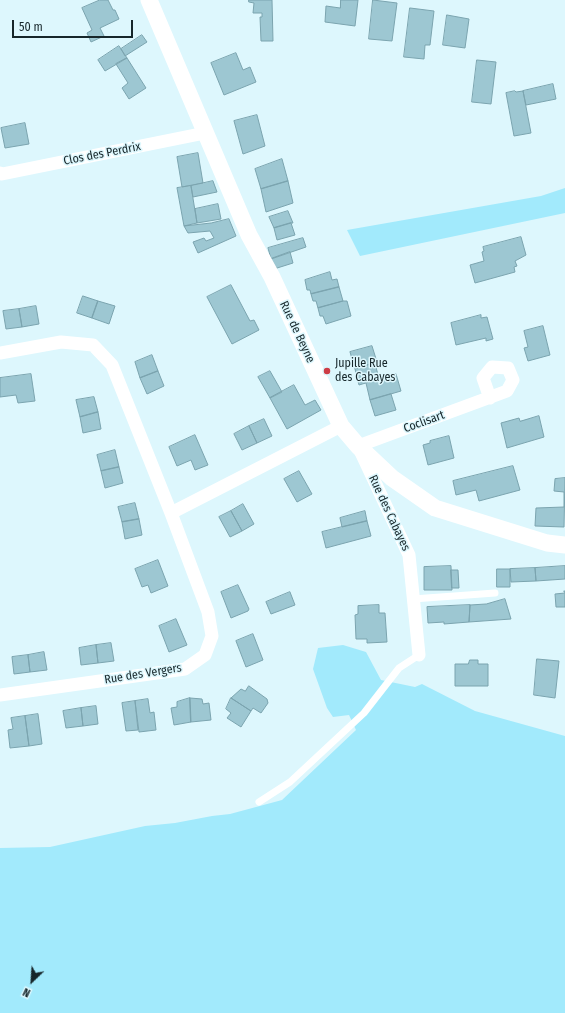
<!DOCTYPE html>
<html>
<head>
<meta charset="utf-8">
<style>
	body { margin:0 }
	#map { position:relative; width:565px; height:1013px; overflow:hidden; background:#ddf7fd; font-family:"Fira Sans Condensed",sans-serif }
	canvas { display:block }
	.north { position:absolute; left:12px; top:961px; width:40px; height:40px; -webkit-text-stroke:3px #ddf7fd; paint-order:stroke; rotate:205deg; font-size:11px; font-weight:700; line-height:16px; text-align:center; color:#16262a }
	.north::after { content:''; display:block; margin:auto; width:14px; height:18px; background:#16262a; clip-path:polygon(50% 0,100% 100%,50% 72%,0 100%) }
	.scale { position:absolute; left:12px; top:20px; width:121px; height:18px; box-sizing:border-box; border:2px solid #16262a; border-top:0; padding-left:5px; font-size:12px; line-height:14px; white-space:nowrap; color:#16262a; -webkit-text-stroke:3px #ddf7fd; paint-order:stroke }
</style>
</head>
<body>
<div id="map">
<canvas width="565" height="1013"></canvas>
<div class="north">N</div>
<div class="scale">50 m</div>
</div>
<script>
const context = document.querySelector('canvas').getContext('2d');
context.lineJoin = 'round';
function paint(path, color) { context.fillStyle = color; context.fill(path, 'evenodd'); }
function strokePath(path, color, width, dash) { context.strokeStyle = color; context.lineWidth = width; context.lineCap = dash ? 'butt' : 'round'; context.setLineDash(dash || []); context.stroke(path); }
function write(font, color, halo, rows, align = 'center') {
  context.font = font + ' "Fira Sans Condensed",sans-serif'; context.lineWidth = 3; context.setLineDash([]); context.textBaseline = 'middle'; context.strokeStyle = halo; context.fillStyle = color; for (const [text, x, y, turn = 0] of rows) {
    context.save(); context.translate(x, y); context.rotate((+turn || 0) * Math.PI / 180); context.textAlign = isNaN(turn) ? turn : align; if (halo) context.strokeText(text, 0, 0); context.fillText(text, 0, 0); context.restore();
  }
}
const green = new Path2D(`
	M565,188V213L360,256L347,230L541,196Z
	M343,645L366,652L381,680L415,687L422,684L475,711L565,736V1013H0V848L50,847L145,826L175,823L212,816L230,814L282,800L356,730L349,715L333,717L327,708L313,669L318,648Z`);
const building = new Path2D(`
	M100,0H108L113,10H115L119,19L100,28L104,36L91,42L87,33L92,30L82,8Z
	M249,0H272L273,41H261L260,17H262V13H253L254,3L249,2Z
	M341,0H358L355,26L325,22L326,6L340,8Z
	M373,0L397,3L392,41L369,39Z
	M410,8L434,11L430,45H425L424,59L404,57Z
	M447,15L469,19L465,48L443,45Z
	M142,35L147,42L125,56L121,49Z
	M119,46L127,58L105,71L98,60Z
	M236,53L243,70L250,67L256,82L224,95L211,63Z
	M127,58L146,88L129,99L122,88L128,83L116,64Z
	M477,60L496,62L491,104L472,102Z
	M553,84L556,99L526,105L523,91Z
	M515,91L516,92L523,91L531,133L514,136L506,93Z
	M257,115L265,146L243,154L234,121Z
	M25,123L29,144L5,148L1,128Z
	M198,153L203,183L182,187L177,157Z
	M282,159L288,181L261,189L255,169Z
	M213,181L217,192L193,197L191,186Z
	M288,181L293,203L266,212L261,189Z
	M191,186L197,223L184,226L177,188Z
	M218,204L221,219L197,223L195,209Z
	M288,211L293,223H291L274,228L269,217Z
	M229,219L236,236L198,253L193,242L204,238L206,241L214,238L210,231L188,233L184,226L211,223Z
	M291,223L295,235L277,240L274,228Z
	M521,237L526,255L515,261L517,266L514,267L515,272L475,283L470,265L484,261L482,252L484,251L483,247Z
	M303,238L306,247L271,259L268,248Z
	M290,252L293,263L274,269L271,259Z
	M330,272L332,280L337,279L339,287L311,294L310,290H307L305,280Z
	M231,285L250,321L254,320L259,330L232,344L207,297Z
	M339,287L343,301L318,308L316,301H313L311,294Z
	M83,296L98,301L92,318L77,313Z
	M98,301L115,306L109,324L92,318Z
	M343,301H347L351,316L326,324L323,316H320L318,308Z
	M36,306L39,324L22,327L19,309Z
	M19,309L22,327L6,329L3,311Z
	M481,315V318L487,317L493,339L486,341V338L456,345L451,323Z
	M543,326L550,355L528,361L524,348L528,347L524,331Z
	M372,346L377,362L355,369L350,352Z
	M152,355L158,371L140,378L135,362Z
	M375,363L379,379L359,385L355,369Z
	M158,371L164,386L147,394L140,378Z
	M270,371L282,392L270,398L258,377Z
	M31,374L35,401L18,403L16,395L0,397V378Z
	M396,374L401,391L370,400L366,383Z
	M294,385L305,405L315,400L321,410L287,429L270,398Z
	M391,394L396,410L375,416L370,400Z
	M94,397L98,412L80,417L76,400Z
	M98,412L101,429L83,433L80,417Z
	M539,416L544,437L507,448L501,423L519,418L520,421Z
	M264,419L272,436L257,443L249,426Z
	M249,426L257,443L242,450L234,434Z
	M195,435L208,465L195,470L191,460L177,466L169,447Z
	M449,436L454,458L428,465L423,445L430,443V441Z
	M115,450L119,467L101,471L97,455Z
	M513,466L520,490L479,501L476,490L456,495L453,481Z
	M119,467L123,483L105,488L101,471Z
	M299,471L312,494L297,502L284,479Z
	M565,478L564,527L535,526L536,508L564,507V492L554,491L555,479Z
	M135,503L139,519L122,522L118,507Z
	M243,504L254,524L242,531L231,511Z
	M231,511L242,531L230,537L219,517Z
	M365,511L367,521L342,527L340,518Z
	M139,519L142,535L125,539L122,522Z
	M367,521L371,536L326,548L322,532Z
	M158,560L168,586L151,593L148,585L142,587L135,569Z
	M451,566L452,590H424V567Z
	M565,566V579L536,581L535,568Z
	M535,568L536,581L511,582L510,569Z
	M497,569H510V587H497Z
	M451,570H458L459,588H452Z
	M238,585L249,609L248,611L231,618L221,592Z
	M564,591H565V607H556L555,594L565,593Z
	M290,592L295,605L271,614L266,602Z
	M505,599L511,619L469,622L470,605L486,604Z
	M379,605V613H385L387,642L367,643V639H356L355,615L358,614V606Z
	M470,605L469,622L444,624V622L428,623L427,607Z
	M176,619L187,645L169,652L159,626Z
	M253,634L263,660L246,667L236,641Z
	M111,643L114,661L98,663L96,645Z
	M96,645L98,663L81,665L79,648Z
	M44,652L47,670L30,672L28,655Z
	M28,655L30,672L14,674L12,657Z
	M537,659L559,661L555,698L534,695Z
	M470,660H478V664H488V686H455V664H468Z
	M249,686L267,699L268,703L261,713L253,708L251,711L231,698L241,689L245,691Z
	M190,698L191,722L174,725L171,708L177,707V702Z
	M190,698L202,699L203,704L209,703L211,720L191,722Z
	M231,698L251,711L241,727L227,718L231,713L226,709Z
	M148,699L150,713L154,712L156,730L139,732L135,701Z
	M135,701L138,730L126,731L122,703Z
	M96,706L98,724L83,726L81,708Z
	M81,708L83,726L66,728L63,711Z
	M38,714L42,744L29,746L25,716Z
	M25,716L29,746L10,748L8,730L13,729L11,718Z`);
const service = new Path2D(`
	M413,599L495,593
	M259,802L290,782L364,713L399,668L419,655`);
const minor = new Path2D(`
	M0,173L2,174L205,133
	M0,353L61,342L93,345L112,365L171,513L208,612L212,636L205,655L185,669L0,695
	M171,513L341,426
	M419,655L409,555L358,446L507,391L513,380L508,368L492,367L483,378L490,398`);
const tertiary = new Path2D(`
	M149,0L249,235L272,277L341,426L358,446L392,478L435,508L547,543L565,545`);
const markers = [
	[327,371,4,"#cd3d46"]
];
const streetNames = [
	["Clos des Perdrix",102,154,-11],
	["Rue de Beyne",297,332,65],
	["Coclisart",424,422,-20],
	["Rue des Cabayes",389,513,65],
	["Rue des Vergers",143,674,-9]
];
const poiNames = [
	["Jupille Rue",335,364],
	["des Cabayes",335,378]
];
paint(green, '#a2eafc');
paint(building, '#9dc7d2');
strokePath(building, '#7ba4af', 1);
strokePath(service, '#fff', 7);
strokePath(minor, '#fff', 13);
strokePath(tertiary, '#fff', 17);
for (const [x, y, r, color] of markers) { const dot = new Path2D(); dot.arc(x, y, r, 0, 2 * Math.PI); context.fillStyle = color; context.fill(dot); strokePath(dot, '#ddf7fd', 1.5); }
write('12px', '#16262a', '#ddf7fd', streetNames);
write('12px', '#16262a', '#ddf7fd', poiNames, 'left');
</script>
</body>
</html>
